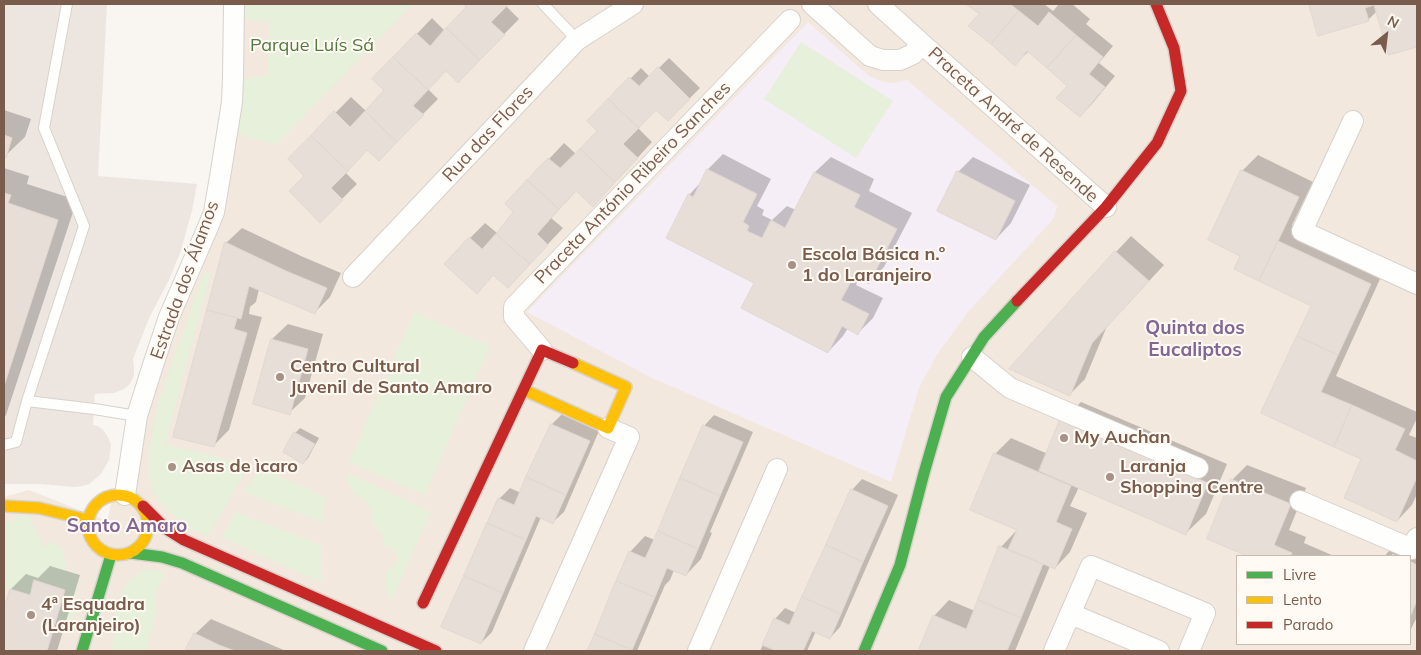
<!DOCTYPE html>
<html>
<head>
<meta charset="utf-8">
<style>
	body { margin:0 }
	#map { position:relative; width:1421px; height:655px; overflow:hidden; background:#f9f5f0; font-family:Mulish,sans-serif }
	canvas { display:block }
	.frame { position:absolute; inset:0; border:5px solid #7a5c4d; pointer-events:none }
	.legend { position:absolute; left:1236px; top:555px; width:175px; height:90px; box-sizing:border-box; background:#fffaf3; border:1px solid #cabbb1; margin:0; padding:6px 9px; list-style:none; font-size:15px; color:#7a5c4d }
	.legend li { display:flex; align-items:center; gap:10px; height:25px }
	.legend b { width:25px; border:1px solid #cabbb1 }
	.north { position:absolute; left:1361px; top:10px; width:50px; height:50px; -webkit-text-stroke:4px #fffaf3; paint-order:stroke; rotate:29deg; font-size:14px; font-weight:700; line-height:20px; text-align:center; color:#7a5c4d }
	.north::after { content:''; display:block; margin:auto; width:18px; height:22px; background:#7a5c4d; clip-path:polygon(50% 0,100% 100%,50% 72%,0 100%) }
</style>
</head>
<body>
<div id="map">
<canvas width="1421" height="655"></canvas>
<div class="frame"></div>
<ul class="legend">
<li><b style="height:6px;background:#4caf50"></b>Livre</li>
<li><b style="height:6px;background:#ffc107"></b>Lento</li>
<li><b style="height:6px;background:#c62828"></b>Parado</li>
</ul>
<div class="north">N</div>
</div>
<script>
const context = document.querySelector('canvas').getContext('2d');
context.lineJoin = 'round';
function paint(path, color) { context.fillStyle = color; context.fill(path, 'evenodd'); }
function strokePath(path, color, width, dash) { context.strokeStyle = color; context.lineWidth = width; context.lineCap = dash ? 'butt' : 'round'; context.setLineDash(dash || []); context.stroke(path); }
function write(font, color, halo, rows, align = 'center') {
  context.font = font + ' Mulish,sans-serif'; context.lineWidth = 4; context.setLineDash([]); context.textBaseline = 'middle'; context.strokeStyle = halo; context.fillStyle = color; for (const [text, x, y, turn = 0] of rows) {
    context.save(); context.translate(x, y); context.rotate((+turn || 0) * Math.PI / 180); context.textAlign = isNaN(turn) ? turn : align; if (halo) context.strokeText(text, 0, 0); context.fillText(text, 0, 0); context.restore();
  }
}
const residential = new Path2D(`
	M227,4H1417V651H4V497L29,490L107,521L138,395L206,220L221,134ZM1237,556H1410V644H1237Z`);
const industrial = new Path2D(`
	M4,4H107L98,176L197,184L192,211L180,253L169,280L150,316L133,359L134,367V376L130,384L124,389L114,393L95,394L93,425L98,426L103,430L108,437L111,445L110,453L109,460L101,474L89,484L83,486L74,487L40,484H4Z`);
const education = new Path2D(`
	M808,22L869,76L883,82L895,83L907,80L1057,206L1054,218L968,312L936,356L919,388L891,482L650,377L527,312Z`);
const green = new Path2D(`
	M245,4H413L276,145L245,136L235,131L241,80L268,75L269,22L245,19Z
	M801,42L893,101L856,158L764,99Z
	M204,272L211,273L165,444L250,465L208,536L189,529L166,509L151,489L149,450L159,401Z
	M414,312L490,346L425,495L349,462Z
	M261,468L325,497L323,522L244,493Z
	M348,473L431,512L392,600L386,591V570L394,566L398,557L392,548L384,546V537L376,529L371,521L372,511L367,503L354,493L347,482Z
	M235,512L322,545L321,582L222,538Z
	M30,515L34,528H36L43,547L51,542L63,549L67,572L75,571L79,580L75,603L79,611C73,619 65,622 56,622L65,590L34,580L30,595L10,589L4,590V521L6,520L14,521L16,516Z
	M143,569L165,572L156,594L155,617L147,651H112C114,635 114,598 125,585C130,579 137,574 143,569Z`);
const shadow = new Path2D(`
	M465,4H508L506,6L519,19L458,81L446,70L428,89L438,99L378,159L368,149L345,172L357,184L320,221L306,176L290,159L351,97L366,111L385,90L374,79L432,18L445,31L468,7Z
	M969,4H1044L1053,11L1059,4H1072L1090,19L1086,24L1113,46L1099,63L1115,76L1091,105L1080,116L1068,86L1029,51L1015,64L980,14Z
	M1310,4H1417V46L1390,53L1377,11L1368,20L1319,34Z
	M669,58L700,88L668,120L656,108L638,128L652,142L608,190H577L551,218L563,228L508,287L494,274L477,292L470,238L485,223L497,233L515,212L506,204L549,159L564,143L576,154L598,131L609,100L641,68L650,77Z
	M4,110L31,119L25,137L5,156H4Z
	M723,154L771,179L757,206L764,210L762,215L772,220L787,206L796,210L815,172L831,157L874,179L869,191L912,213L884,267L869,282L860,277L856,285L883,298L873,318L858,333L848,328L843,336L828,352L755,282L689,195L701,182L708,169Z
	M1258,155L1313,182L1292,225L1385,268L1336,376L1417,412V418L1409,435L1417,438V494L1412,505L1397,521L1363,458L1263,413L1312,305L1242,255V171Z
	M973,157L1030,185L1011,223L996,239L958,172Z
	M4,168L29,176L27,184L77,200L6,415L4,418Z
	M242,228L301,256L341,273L330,297L315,312L259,289L256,302L250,307L249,314L262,317L229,430L213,446L175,436L226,243Z
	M1131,236L1164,265L1107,326L1085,379L1070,394L1011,368L1116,252Z
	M288,324L323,334L305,398L289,413L272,339Z
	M1081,402L1227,464L1206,514L1186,533L1079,487L1070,506L1087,513L1070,552L1055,568L1050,566L1015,651H919L934,616L949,600L975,611L1001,547L1016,531L1017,532L1018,529L972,509L995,454L1011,438L1048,454L1062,421Z
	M562,414L599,431L564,512L553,522L541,517L492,632L481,643L443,626L499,499L510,488L521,493L552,424Z
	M714,415L753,432L710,532L712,533L701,559L686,575L674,570L670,580L665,585L637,651H588L630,552L645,536L655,540L704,426Z
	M300,428L319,438L308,458L303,463L284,452L295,433Z
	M1247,465L1306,488L1289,530L1306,537L1304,543L1334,556H1245L1246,554L1232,480Z
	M862,479L898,495L840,627L830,638L816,631L807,651H760L775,619L785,608L796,613L852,490Z
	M1402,538L1417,544V565L1410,561V556H1398L1392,554V556H1385L1387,553Z
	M1410,564L1417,567V617L1410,631Z
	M50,566L80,575L57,651H7L4,650V613L11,589L26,574L38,578Z
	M211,619L286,651H186L195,634Z`);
const building = new Path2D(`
	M463,4H507L508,5L491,22L505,35L480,60L446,28L466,7Z
	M966,4H1010L1019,11L991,44L968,26L979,14Z
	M1309,4H1374V5L1365,8L1369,21L1318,36Z
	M1374,4H1417V47L1389,55Z
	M1019,11L1038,26L1049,12L1076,35L1047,68L1027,51L1015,66L991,44Z
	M446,28L480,60L458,83L446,71L428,90L393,57L416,33L430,46Z
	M1076,35L1103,57L1089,74L1105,87L1080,117L1056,98L1067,86L1047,68Z
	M393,57L428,90L413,106L424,115L397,142L365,111L384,90L372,79Z
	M658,67L690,99L668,121L656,110L639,128L608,99L629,77L639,86Z
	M608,99L639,128L623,144L638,158L615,182L580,149L597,131L587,121Z
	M334,111L350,127L365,111L397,142L379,161L367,150L348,171L311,136Z
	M4,135L12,138L6,158L4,157Z
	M311,136L348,171L331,188L343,200L320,223L289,191L304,176L288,159Z
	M580,149L615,182L593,207L576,191L559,209L527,180L548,158L560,168Z
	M707,169L757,194L743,222L749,226L747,231L762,238L771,220L785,228L814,172L860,195L854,207L897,229L869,284L854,276L841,300L869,314L858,335L842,326L828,353L741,308L754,283L666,238L688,194L693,197Z
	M1241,170L1299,197L1259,281L1234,269L1240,256L1208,240Z
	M957,171L1015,201L996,240L937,211Z
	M527,180L559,209L537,234L548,245L530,264L496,234L513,212L505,204Z
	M4,193L11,195L8,203L58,220L4,386Z
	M496,234L530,264L508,288L493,275L477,294L444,264L469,237L482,249Z
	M1278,241L1371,284L1338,355L1297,336L1311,306L1259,281Z
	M225,242L286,271L327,288L315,314L249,286L241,319L207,310Z
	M1115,251L1149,281L1092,343L1070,396L1009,369Z
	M207,310L237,318L234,329L247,333L214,447L173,437Z
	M1297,336L1338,355L1321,392L1352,405L1334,447L1261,413Z
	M271,339L308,349L290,415L253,404Z
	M1352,405L1405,429L1395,450L1417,461V477L1397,522L1344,498L1361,459L1334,447Z
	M1060,420L1208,483L1186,535L1039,471Z
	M551,424L590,441L566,495L526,477Z
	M703,425L743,442L720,496L680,478Z
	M294,432L315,444L303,464L283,452Z
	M994,453L1071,486L1056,522L1072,529L1055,569L1008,549L1017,530L970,510Z
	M526,477L566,495L553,524L536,516L526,540L487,523L498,498L514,505Z
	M680,478L720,496L698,549L658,531Z
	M1231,479L1291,504L1274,545L1292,553L1290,556H1244L1245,555L1207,539Z
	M851,489L888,506L863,562L826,545Z
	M487,523L526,540L503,593L464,576Z
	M658,531L698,549L686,576L667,568L655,597L616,581L629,551L645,558Z
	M826,545L863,562L841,614L802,597Z
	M999,546L1043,564L1021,618L978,600Z
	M1410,563L1417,566V600L1410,617Z
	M464,576L503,593L481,644L441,627Z
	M34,580L65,590L47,651H4V608L10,589L30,595Z
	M616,581L655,597L632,650L595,634Z
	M802,597L841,614L830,639L812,631L803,651H777L762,645L774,618L789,625Z
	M978,600L1021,618L1007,651H918L933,615L966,629Z
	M194,633L219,645L235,651H185Z
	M595,634L632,650V651H587Z`);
const lane = new Path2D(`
	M67,4L44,128L84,226L27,401L94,409L137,416
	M543,4L577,40
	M4,445L16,442L27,401`);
const street = new Path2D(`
	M812,4L870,56L883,60H900L913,54L921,43L878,4
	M921,43L1106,207
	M1353,121L1302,231L1417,284
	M353,277L577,40L633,4
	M542,350L514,317V307L790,20
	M972,357L1010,388L1198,468
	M125,495L137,416L153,365L169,317L208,227L214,212L221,171L232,102L233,78L234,4
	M1300,501L1412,549L1417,538
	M1071,614L1159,651
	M534,651L629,437L608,428
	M698,651L777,469
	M1054,651L1091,566L1205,613L1189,651`);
const fast = new Path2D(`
	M131,553L162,557L182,563L382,651
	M82,651L111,555
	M864,651L900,565L924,473L946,397L984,337L1017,301`);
const slow = new Path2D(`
	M524,390L608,428L626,387L573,363
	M88 525a30 30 0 1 1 60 0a30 30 0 1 1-60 0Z
	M4,506L39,508L88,520`);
const jam = new Path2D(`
	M1017,301L1106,207L1157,143L1181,91L1174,48L1156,4
	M143,506L165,528L184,540L436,651
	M423,603L542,350L573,363`);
const markers = [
	[792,265,5,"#a69286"],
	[280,377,5,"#a69286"],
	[1064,438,5,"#a69286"],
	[172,467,5,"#a69286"],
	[1110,477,5,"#a69286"],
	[31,615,5,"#a69286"]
];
const parkNames = [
	["Parque Luís Sá",312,46]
];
const streetNames = [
	["Praceta André de Resende",1013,125,42],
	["Rua das Flores",488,134,-47],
	["Praceta António Ribeiro Sanches",633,183,-46],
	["Estrada dos Álamos",185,280,-70]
];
const poiNames = [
	["Escola Básica n.º",802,255],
	["1 do Laranjeiro",802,276],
	["Centro Cultural",290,367],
	["Juvenil de Santo Amaro",290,388],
	["My Auchan",1074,438],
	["Asas de ìcaro",182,467],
	["Laranja",1120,467],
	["Shopping Centre",1120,488],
	["4ª Esquadra",41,605],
	["(Laranjeiro)",41,626]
];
const neighbourhoodNames = [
	["Quinta dos",1195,328],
	["Eucaliptos",1195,350],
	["Santo Amaro",127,526]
];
paint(residential, '#f2e8de');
paint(industrial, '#ede5e0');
paint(education, '#f6eef6');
paint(green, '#e7f0db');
paint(shadow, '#0003');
paint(building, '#e6ded7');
strokePath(building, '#e2d8d2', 1);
strokePath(lane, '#d7d1cb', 12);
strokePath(street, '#d7d1cb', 22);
strokePath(fast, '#d9d2cb', 14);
strokePath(slow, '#d9d2cb', 14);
strokePath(jam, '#d9d2cb', 14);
strokePath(lane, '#fefefd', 10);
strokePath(street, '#fefefd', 20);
strokePath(fast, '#4caf50', 11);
strokePath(slow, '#ffc107', 11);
strokePath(jam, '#c62828', 11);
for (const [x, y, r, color] of markers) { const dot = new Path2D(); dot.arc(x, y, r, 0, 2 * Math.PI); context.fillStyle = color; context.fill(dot); strokePath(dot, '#fffaf3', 2); }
write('18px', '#537a41', '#fffaf3', parkNames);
write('18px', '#7a5c4d', '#fffaf3', streetNames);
write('bold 18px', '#7a5c4d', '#fffaf3', poiNames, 'left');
write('bold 19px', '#846695', '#fffaf3', neighbourhoodNames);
</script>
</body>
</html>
